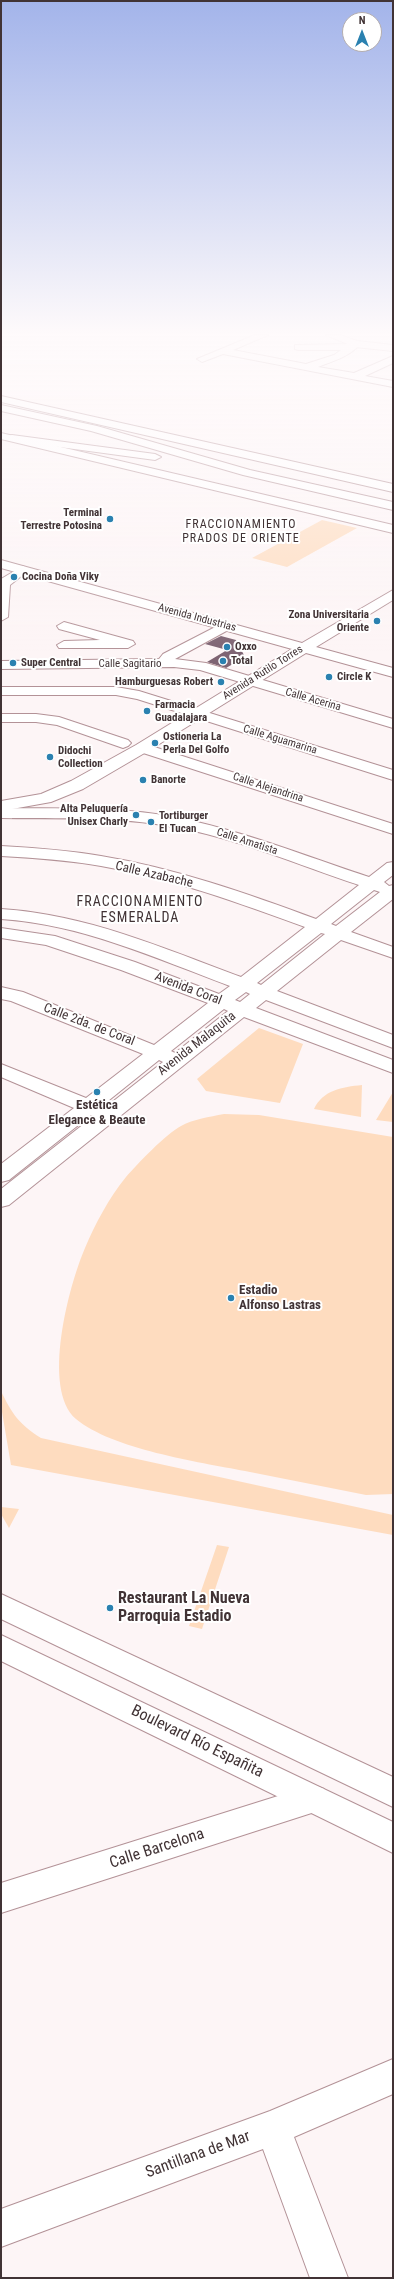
<!DOCTYPE html>
<html>
<head>
<meta charset="utf-8">
<style>
	body { margin:0 }
	#map { position:relative; width:394px; height:2279px; overflow:hidden; background:#fdf5f6; font-family:"Roboto Condensed",sans-serif }
	canvas { display:block }
	.frame { position:absolute; inset:0; border:2px solid #413335; pointer-events:none }
	.north { position:absolute; left:342px; top:12px; width:40px; height:40px; box-sizing:border-box; background:#fff; border:1px solid #b3adae; border-radius:50%; rotate:0deg; font-size:11px; font-weight:700; line-height:16px; text-align:center; color:#413335 }
	.north::after { content:''; display:block; margin:auto; width:14px; height:18px; background:#2a81b0; clip-path:polygon(50% 0,100% 100%,50% 72%,0 100%) }
</style>
</head>
<body>
<div id="map">
<canvas width="394" height="2279"></canvas>
<div class="frame"></div>
<div class="north">N</div>
</div>
<script>
const context = document.querySelector('canvas').getContext('2d');
context.lineJoin = 'round';
function paint(path, color) { context.fillStyle = color; context.fill(path, 'evenodd'); }
function strokePath(path, color, width, dash) { context.strokeStyle = color; context.lineWidth = width; context.lineCap = dash ? 'butt' : 'round'; context.setLineDash(dash || []); context.stroke(path); }
function write(font, color, halo, rows, align = 'center') {
  context.font = font + ' "Roboto Condensed",sans-serif'; context.lineWidth = 4; context.setLineDash([]); context.textBaseline = 'middle'; context.strokeStyle = halo; context.fillStyle = color; for (const [text, x, y, turn = 0] of rows) {
    context.save(); context.translate(x, y); context.rotate((+turn || 0) * Math.PI / 180); context.textAlign = isNaN(turn) ? turn : align; if (halo) context.strokeText(text, 0, 0); context.fillText(text, 0, 0); context.restore();
  }
}
const green = new Path2D(`
	M322,520L357,528L287,567L252,558Z
	M259,1028L303,1044L280,1103L206,1091L197,1079Z
	M362,1085L361,1117L314,1109C323,1090 342,1087 362,1085Z
	M393,1092V1122L376,1120Z
	M224,1114L259,1115L393,1137V1494L366,1495C326,1487 285,1479 245,1471C198,1462 112,1449 76,1419C41,1389 69,1285 85,1248C95,1224 109,1198 126,1177C137,1164 166,1134 181,1126C194,1119 209,1117 224,1114Z
	M1,1391C12,1414 19,1424 41,1438L393,1515V1535L11,1465L1,1406Z
	M1,1507L19,1509L9,1528L1,1514Z
	M217,1545L229,1547L202,1629L189,1626Z`);
const building = new Path2D(`
	M221,636L236,640L245,657L226,668L207,662L227,650L205,644Z`);
const minor = new Path2D(`
	M255,335H268L233,350L306,364L334,355L341,350H298L295,349V345L349,344L358,342L360,344C349,357 333,361 318,367L354,373L393,356V363L365,376L393,381V387L223,354L202,362L197,359Z
	M23,566L29,570L10,585L8,617L1,621V579Z
	M64,622L133,641L135,644L128,648H59L57,645L64,641L100,640L59,629L57,626Z
	M225,622L232,626L230,629L175,659L206,663L393,719V728L200,670L174,667L1,669V661L159,659L163,654Z
	M1,687H116L139,691L393,770V780L137,699L116,695H1Z
	M1,714H36L59,717L128,740L131,743L128,746L123,748L57,725L36,722H1Z
	M142,743L393,824V834L137,751L134,748L137,745Z
	M1,808C59,809 117,806 174,817C241,830 305,856 369,877L387,863L393,862V875L384,882L389,886L393,885V899L351,932L393,947V958L341,940L277,991L393,1035V1048L266,1000L256,1008L393,1060V1073L244,1017L9,1205L1,1207V1189L94,1116L91,1115L9,1180L1,1182V1164L74,1108L1,1077V1064L86,1098L143,1054L11,1001L1,999V987L23,992L154,1045L208,1003L121,970L46,945L1,938V928L55,936L135,962L219,994L230,986C155,958 81,924 1,919V909C85,914 163,948 241,977L305,927C239,903 171,878 101,866C68,860 35,858 1,856V846C35,848 67,850 101,856C174,868 246,893 316,919L359,885C298,865 237,838 174,827C117,816 59,819 1,818ZM374,890L380,892L336,926L331,924ZM321,933L325,934L261,985L257,983ZM246,992L250,994L240,1002L235,1000ZM224,1009L228,1011L175,1053L171,1051ZM159,1060L163,1062L106,1107L103,1105Z
	M313,1785L324,1789L328,1799L324,1809L1,1913V1883Z
	M393,2059V2094L294,2137L348,2278H310L263,2149L1,2247V2209L270,2111Z`);
const major = new Path2D(`
	M326,335H340L357,341L393,345V351L355,347Z
	M1,396L393,484V492L1,402Z
	M1,433L393,525V533L1,439Z
	M1,560L302,643L393,590V600L316,647L393,668V677L306,653L148,751L83,789L51,802L1,811V801L41,794L71,781L136,745L292,649L1,568Z
	M1,1594L393,1777V1807L1,1619Z
	M1,1635L393,1822V1853L1,1661Z`);
const highway = new Path2D(`
	M1,405L97,426L250,470L393,502V510L243,475L91,431L1,411Z
	M12,435L155,454L161,457L155,460L8,440L6,438L8,436Z`);
const markers = [
	[110,519,4,"#2a81b0"],
	[14,577,4,"#2a81b0"],
	[377,621,4,"#2a81b0"],
	[227,647,4,"#2a81b0"],
	[223,661,4,"#2a81b0"],
	[13,663,4,"#2a81b0"],
	[329,677,4,"#2a81b0"],
	[221,682,4,"#2a81b0"],
	[147,711,4,"#2a81b0"],
	[155,743,4,"#2a81b0"],
	[50,757,4,"#2a81b0"],
	[143,780,4,"#2a81b0"],
	[136,815,4,"#2a81b0"],
	[151,822,4,"#2a81b0"],
	[97,1092,4,"#2a81b0"],
	[231,1298,4,"#2a81b0"],
	[110,1608,4,"#2a81b0"]
];
const farPoinames = [
	["Terminal",102,513,"right"],
	["Terrestre Potosina",102,526,"right"],
	["Cocina Doña Viky",22,577],
	["Zona Universitaria",369,615,"right"],
	["Oriente",369,628,"right"],
	["Oxxo",235,647],
	["Total",231,661],
	["Super Central",21,663],
	["Circle K",337,677],
	["Hamburguesas Robert",213,682,"right"],
	["Farmacia",155,705],
	["Guadalajara",155,718],
	["Ostioneria La",163,737],
	["Perla Del Golfo",163,750],
	["Didochi",58,751],
	["Collection",58,764],
	["Banorte",151,780],
	["Alta Peluquería",128,809,"right"],
	["Unisex Charly",128,822,"right"],
	["Tortiburger",159,816],
	["El Tucan",159,829]
];
const farStreetnames = [
	["Avenida Industrias",197,618,15],
	["Calle Sagitario",130,664],
	["Avenida Rutilo Torres",263,673,-32],
	["Calle Acerina",313,700,16],
	["Calle Aguamarina",280,740,17],
	["Calle Alejandrina",268,788,18],
	["Calle Amatista",247,842,18]
];
const farNeighbourhoodnames = [
	["FRACCIONAMIENTO",241,525],
	["PRADOS DE ORIENTE",241,539]
];
const streetNames = [
	["Calle Azabache",154,875,13],
	["Avenida Coral",188,989,21],
	["Calle 2da. de Coral",89,1025,21],
	["Avenida Malaquita",197,1044,-38]
];
const poiNames = [
	["Estética",97,1106],
	["Elegance & Beaute",97,1121],
	["Estadio",239,1291,"left"],
	["Alfonso Lastras",239,1306,"left"]
];
const neighbourhoodNames = [
	["FRACCIONAMIENTO",140,902],
	["ESMERALDA",140,918]
];
const nearPoinames = [
	["Restaurant La Nueva",118,1599],
	["Parroquia Estadio",118,1617]
];
const nearStreetnames = [
	["Boulevard Río Españita",197,1742,26],
	["Calle Barcelona",157,1849,-18],
	["Santillana de Mar",198,2155,-20]
];
paint(green, '#fedcbf');
paint(building, '#7e6473');
strokePath(minor, '#b39297', 2);
strokePath(major, '#b39297', 2);
strokePath(highway, '#b39297', 2);
paint(minor, '#fff');
paint(major, '#fff');
paint(highway, '#fff');
const sky = context.createLinearGradient(0, 0, 0, 654);
sky.addColorStop(0, '#a3b4ea');
sky.addColorStop(0.51, '#fefafb');
sky.addColorStop(1, '#fefafb00');
context.fillStyle = sky;
context.fillRect(0, 0, 394, 654);
for (const [x, y, r, color] of markers) { const dot = new Path2D(); dot.arc(x, y, r, 0, 2 * Math.PI); context.fillStyle = color; context.fill(dot); strokePath(dot, '#fff', 1.5); }
write('bold 11px', '#413335', '#fff', farPoinames, 'left');
write('11px', '#413335', '#fff', farStreetnames);
context.letterSpacing = '1px';
write('12px', '#413335', '#fff', farNeighbourhoodnames);
context.letterSpacing = '0px';
write('13px', '#413335', '#fff', streetNames);
write('bold 13px', '#413335', '#fff', poiNames);
context.letterSpacing = '1px';
write('14px', '#413335', '#fff', neighbourhoodNames);
context.letterSpacing = '0px';
write('bold 16px', '#413335', '#fff', nearPoinames, 'left');
write('16px', '#413335', '#fff', nearStreetnames);
</script>
</body>
</html>
